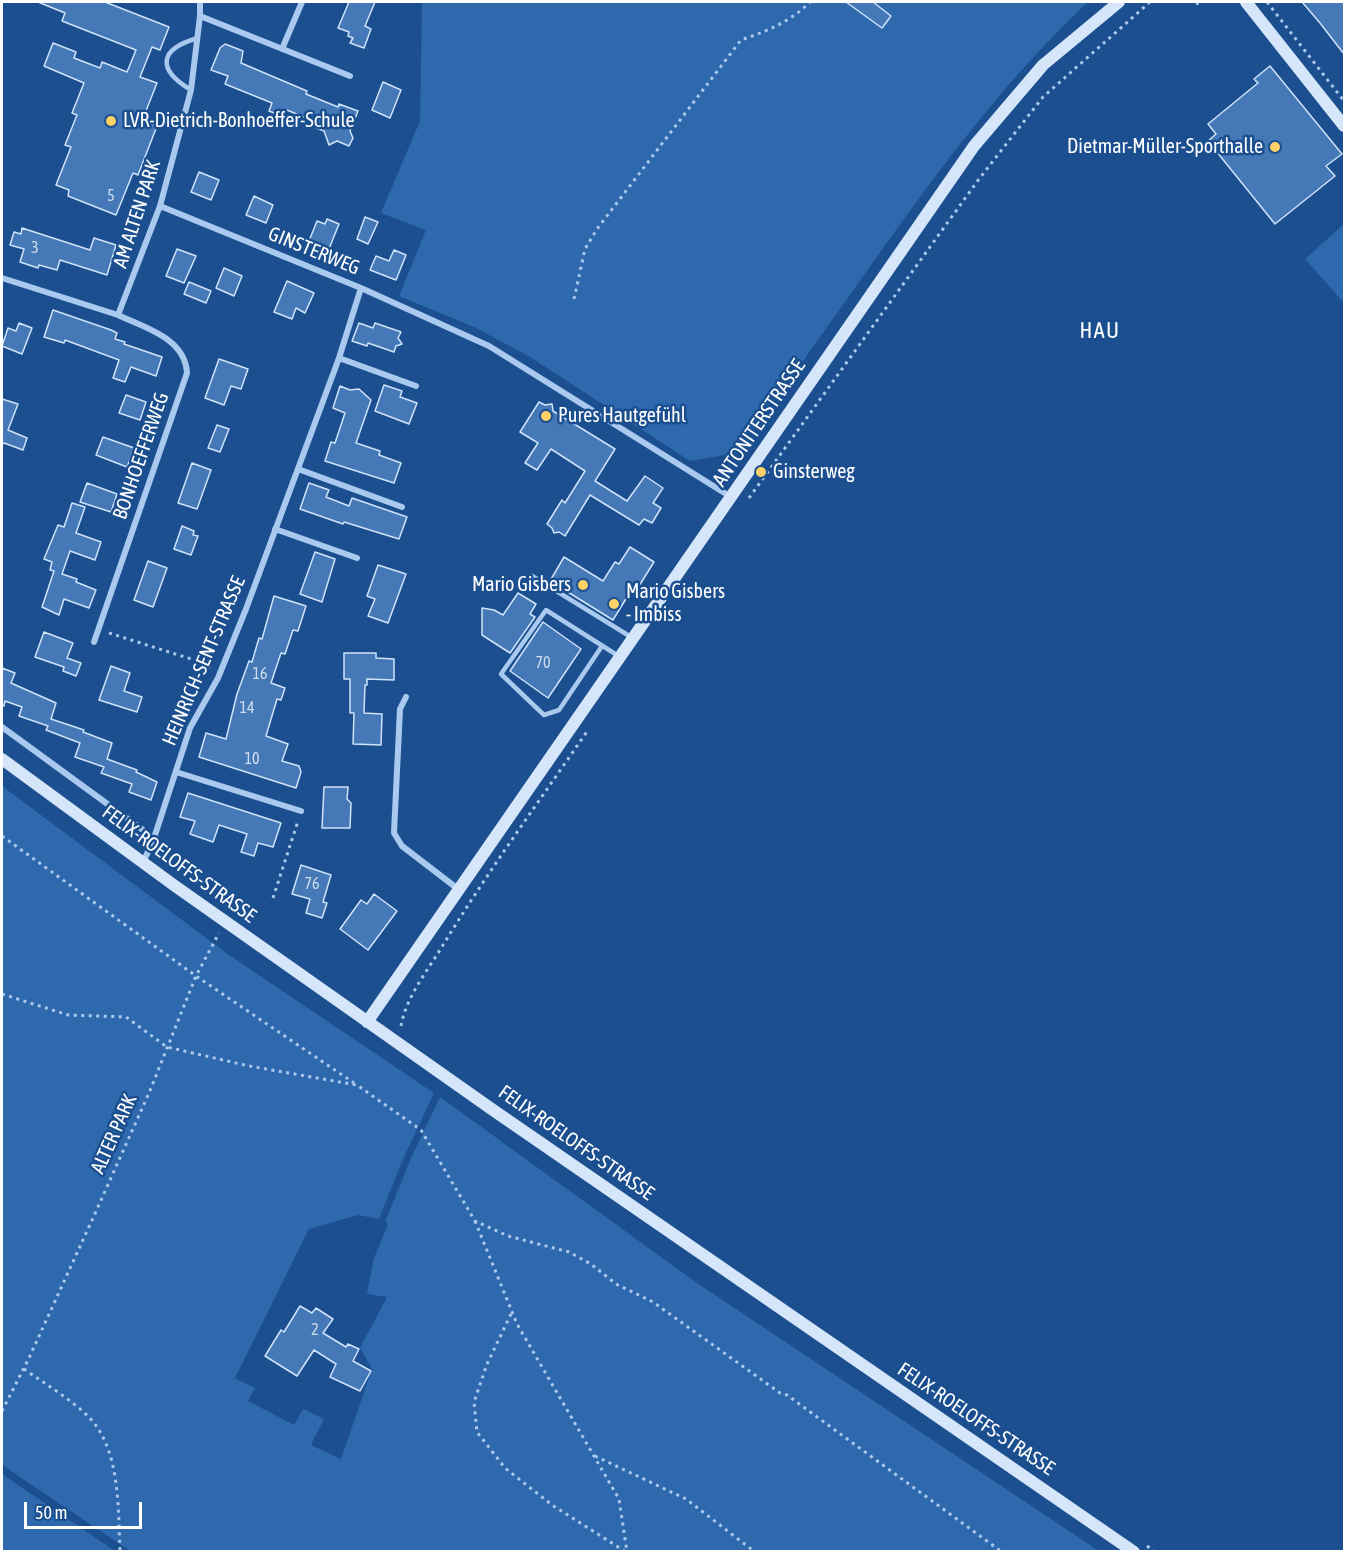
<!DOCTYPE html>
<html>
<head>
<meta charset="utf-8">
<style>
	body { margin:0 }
	#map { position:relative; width:1346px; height:1553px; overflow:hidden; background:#1b4f8f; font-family:"Asap Condensed",sans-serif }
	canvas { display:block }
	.frame { position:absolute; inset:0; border:3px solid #fff; pointer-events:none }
	.scale { position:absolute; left:24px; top:1502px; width:118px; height:27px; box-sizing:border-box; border:3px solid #fff; border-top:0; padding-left:8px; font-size:18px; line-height:21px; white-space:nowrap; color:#fff; -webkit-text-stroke:4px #1b4f8f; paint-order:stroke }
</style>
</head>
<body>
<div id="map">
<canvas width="1346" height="1553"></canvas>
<div class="frame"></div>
<div class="scale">50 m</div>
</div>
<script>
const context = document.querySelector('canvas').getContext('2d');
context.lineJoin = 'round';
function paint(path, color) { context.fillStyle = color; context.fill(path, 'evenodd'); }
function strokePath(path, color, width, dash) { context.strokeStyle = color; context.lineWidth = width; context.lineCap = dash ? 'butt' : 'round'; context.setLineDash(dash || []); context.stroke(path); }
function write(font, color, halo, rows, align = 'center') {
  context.font = font + ' "Asap Condensed",sans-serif'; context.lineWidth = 5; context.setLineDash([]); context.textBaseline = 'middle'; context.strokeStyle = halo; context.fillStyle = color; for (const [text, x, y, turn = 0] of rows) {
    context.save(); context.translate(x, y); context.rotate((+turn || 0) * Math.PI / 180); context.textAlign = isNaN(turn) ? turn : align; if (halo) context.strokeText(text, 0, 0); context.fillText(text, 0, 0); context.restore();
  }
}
const green = new Path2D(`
	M422,2H1088C1003,82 937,172 869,268C825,330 781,392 737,453L690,461L530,357L474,327L399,296L426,230L381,213L420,121Z
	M1344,224V303L1305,259Z
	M2,786L229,955L434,1093L404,1157L379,1219L358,1215L309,1229L235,1378L255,1388L248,1401L294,1425L303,1409L324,1419L311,1445L341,1459L372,1369L360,1348L387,1297L367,1294L374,1258L388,1224L385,1222L411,1158L440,1097L697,1283L1099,1551H130L2,1465Z
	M2,1474L115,1551H2Z`);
const building = new Path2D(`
	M38,2H105L169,27L160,50L152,47L140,77L157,83L142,121L157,126L138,175L133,173L116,215L68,196L69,190L56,185L71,147L65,145L77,115L72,113L84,83L44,66L53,43L76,52L74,58L100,68L102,62L127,72L136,50L62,21L65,13Z
	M349,2H375L365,26L371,29L364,48L350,43L353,38L348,36L349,32L338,28Z
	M846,2H873L891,16L882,28Z
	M1302,2H1344V54L1320,23Z
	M225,44L243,51L241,63L307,91L306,94L338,107L339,104L358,111L350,131L353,138L349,146L337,141L329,145L324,131L316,128L318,123L287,110L284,117L269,111L272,103L225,84L228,76L211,70L220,48Z
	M1270,66L1342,154L1326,166L1335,176L1275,224L1208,141L1216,134L1208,124L1258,83L1254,79Z
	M383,82L401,90L390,118L372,110Z
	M199,172L219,180L211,200L191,192Z
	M254,196L273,205L266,223L246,215Z
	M365,217L378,222L368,244L357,239Z
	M327,219L339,224L329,249L309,241L317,221L325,224Z
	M22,228L90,250L94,238L116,245L107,275L60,260L57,270L39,265L38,268L20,262L24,249L10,245L14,232L21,234Z
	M177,249L196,256L184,283L166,276Z
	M394,250L406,255L396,280L370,270L376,256L389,261Z
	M224,268L242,276L234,296L216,288Z
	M287,281L314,293L305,313L296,308L292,319L274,312Z
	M189,282L211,291L206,303L184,294Z
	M53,310L111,330L117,333L115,339L125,342L124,344L162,357L156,376L131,367L125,382L113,378L119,360L65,340L64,343L44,337Z
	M19,323L32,328L22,354L2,346L8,328L16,331Z
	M359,323L373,328L375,323L401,332L398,338L402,344L396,346L394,352L368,343L367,346L352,341Z
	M219,359L248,369L241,389L231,386L224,405L205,398Z
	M384,385L402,391L400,397L417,403L409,424L375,411Z
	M340,386L350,390L359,389L371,400L356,443L380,451L379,455L401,463L394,483L325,461L331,442L335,443L345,413L333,408Z
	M126,395L146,402L140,420L119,413Z
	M2,399L18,404L8,430L27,438L23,450L4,443L2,444Z
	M539,402L545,405L552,404L553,411L615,449L595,481L627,501L645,476L663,488L653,503L661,508L652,523L644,519L639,525L590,495L565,536L559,532L554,533L552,528L547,524L562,500L565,503L585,471L551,449L537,470L525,463L538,443L520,432Z
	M217,425L229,429L220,452L208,448Z
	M103,437L134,448L127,467L96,455Z
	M192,463L211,470L197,509L178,503Z
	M87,483L117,494L111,512L80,502Z
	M309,483L329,490L326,497L349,506L352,498L407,517L399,539L344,522L343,524L300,509Z
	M72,503L85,507L76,533L101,542L95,560L70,551L62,574L77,579L76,582L96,590L89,608L64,599L59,615L42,607L54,571L50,570L52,562L44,559L58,525L64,527Z
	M182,526L194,531L193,535L198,536L191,555L174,549Z
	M630,547L654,562L639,586L635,584L613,620L550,581L564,557L603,581L615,562L619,564Z
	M315,552L335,559L322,602L300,594Z
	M148,561L167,568L153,607L134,600Z
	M378,565L406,574L388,623L368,616L375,599L367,596Z
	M518,593L536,604L530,614L535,617L510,653L482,635V608L494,610L503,615Z
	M274,596L306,606L298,631L293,630L285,654L281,653L271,683L285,688L281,700L277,699L266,736L288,744L282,761L299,766L301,772L296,788L199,757L206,733L226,739L237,694L249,661L252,662L259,638L262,639Z
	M543,622L581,649L548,698L510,671Z
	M44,632L73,643L67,658L81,663L76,676L63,671L64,667L35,657Z
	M344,653H376V658L394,659V680L367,679V685H365L364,713L382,714L381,745L353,744L354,713H350V679H344Z
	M111,666L130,673L124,691L142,697L137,712L99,700Z
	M2,668L15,673L11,683L56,703L51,719L84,730L83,732L112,743L107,759L137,770L136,772L157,782L151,800L129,792L132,784L101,773L104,767L75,757L80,743L46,730L48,726L19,716L22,707L5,701L4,706H2Z
	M324,787H348L347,799L351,803L350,828H322Z
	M188,793L281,823L273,847L258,843L254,856L241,852L247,834L219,825L213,842L190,834L195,821L180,817Z
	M301,865L331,875L323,902L327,903L322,918L306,913L310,899L292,894Z
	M374,894L397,911L368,950L340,929L361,900L367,904Z
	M300,1306L312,1313L316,1308L333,1319L323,1333L346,1347L348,1344L359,1349L353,1361L371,1371L360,1391L330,1377L336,1364L314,1350L297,1376L265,1356L281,1330L284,1332Z`);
const path = new Path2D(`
	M1197,2L1198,6
	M1267,2L1344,101
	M574,299L585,249L597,229L741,40C767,31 790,22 810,2
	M749,498L979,179L1043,97L1150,2
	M109,633L207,664L212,670
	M2,836L196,976L354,1083
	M273,898L298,821
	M2,994L68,1015L126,1017L167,1047L249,1066L357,1085L421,1130L475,1221L508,1236L569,1252L591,1264L616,1284L653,1302L780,1393L787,1395L1002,1552
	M401,1026C406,998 425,974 440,950C486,874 538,803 588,730
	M475,1221L517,1324L619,1499L627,1552
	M511,1314L487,1364L474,1402L477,1432L505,1468L552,1505L626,1552
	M24,1369C45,1384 84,1407 97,1427C120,1461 118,1510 120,1550
	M2,1411L29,1358L93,1218L149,1093L196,976L219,933
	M595,1456L686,1499L755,1552
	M1147,1546L1155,1552`);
const lane = new Path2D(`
	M191,90C156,69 159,49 198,38
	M532,576L631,637
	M602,646L559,710L544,715L501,674L546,610L620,657`);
const street = new Path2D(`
	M200,16L350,76
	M282,49L302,2
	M160,206L361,288L489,346L731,497
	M2,278L118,315L160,206L191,90L200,16V2
	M339,358L416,386
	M298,469L402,507
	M275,529L357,558
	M94,642L187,373C185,338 145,328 118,315
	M406,697L400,709L394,833L402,846L458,889
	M2,727L154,838
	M176,772L301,811
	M143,863L154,838L190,728L218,678L246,609L339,358L361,288`);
const secondary = new Path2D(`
	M1246,2L1344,126
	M2,759L175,886L493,1110L1134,1552
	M367,1022L974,146L1043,65L1119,2`);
const markers = [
	[111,121,6,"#ffd166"],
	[1275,147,6,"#ffd166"],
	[546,416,6,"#ffd166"],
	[761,472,6,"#ffd166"],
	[583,585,6,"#ffd166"],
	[614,604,6,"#ffd166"]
];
const numberNames = [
	["5",111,196],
	["3",35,248],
	["70",543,663],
	["16",260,674],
	["14",247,708],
	["10",252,759],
	["76",312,884],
	["2",315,1330]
];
const poiNames = [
	["LVR-Dietrich-Bonhoeffer-Schule",123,121],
	["Dietmar-Müller-Sporthalle",1263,147,"right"],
	["Pures Hautgefühl",558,416],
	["Ginsterweg",773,472],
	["Mario Gisbers",571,585,"right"],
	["Mario Gisbers",626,592],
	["- Imbiss",626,615]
];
const streetNames = [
	["AM ALTEN PARK",137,214,-72],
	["GINSTERWEG",314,251,22],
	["ANTONITERSTRASSE",759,423,-56],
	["BONHOEFFERWEG",141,456,-71],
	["HEINRICH-SENT-STRASSE",204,661,-67],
	["FELIX-ROELOFFS-STRASSE",179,864,36],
	["ALTER PARK",114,1134,-66],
	["FELIX-ROELOFFS-STRASSE",576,1143,35],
	["FELIX-ROELOFFS-STRASSE",976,1419,34]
];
const quarterNames = [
	["HAU",1100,331]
];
paint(green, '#2e69ad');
paint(building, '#4478b7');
strokePath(building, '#cfe3fa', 1.5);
strokePath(path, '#a9c9ee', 3, [3, 4.5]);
strokePath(lane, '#a9c9ee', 4.5);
strokePath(street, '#a9c9ee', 6);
strokePath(secondary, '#d6e6fa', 12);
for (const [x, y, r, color] of markers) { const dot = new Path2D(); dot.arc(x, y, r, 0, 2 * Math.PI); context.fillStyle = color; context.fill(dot); strokePath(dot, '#1b4f8f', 2); }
write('16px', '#d0dded', null, numberNames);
write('20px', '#fff', '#1b4f8f', poiNames, 'left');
write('20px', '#fff', '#1b4f8f', streetNames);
context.letterSpacing = '1.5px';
write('22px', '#fff', '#1b4f8f', quarterNames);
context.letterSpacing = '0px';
</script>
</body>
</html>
